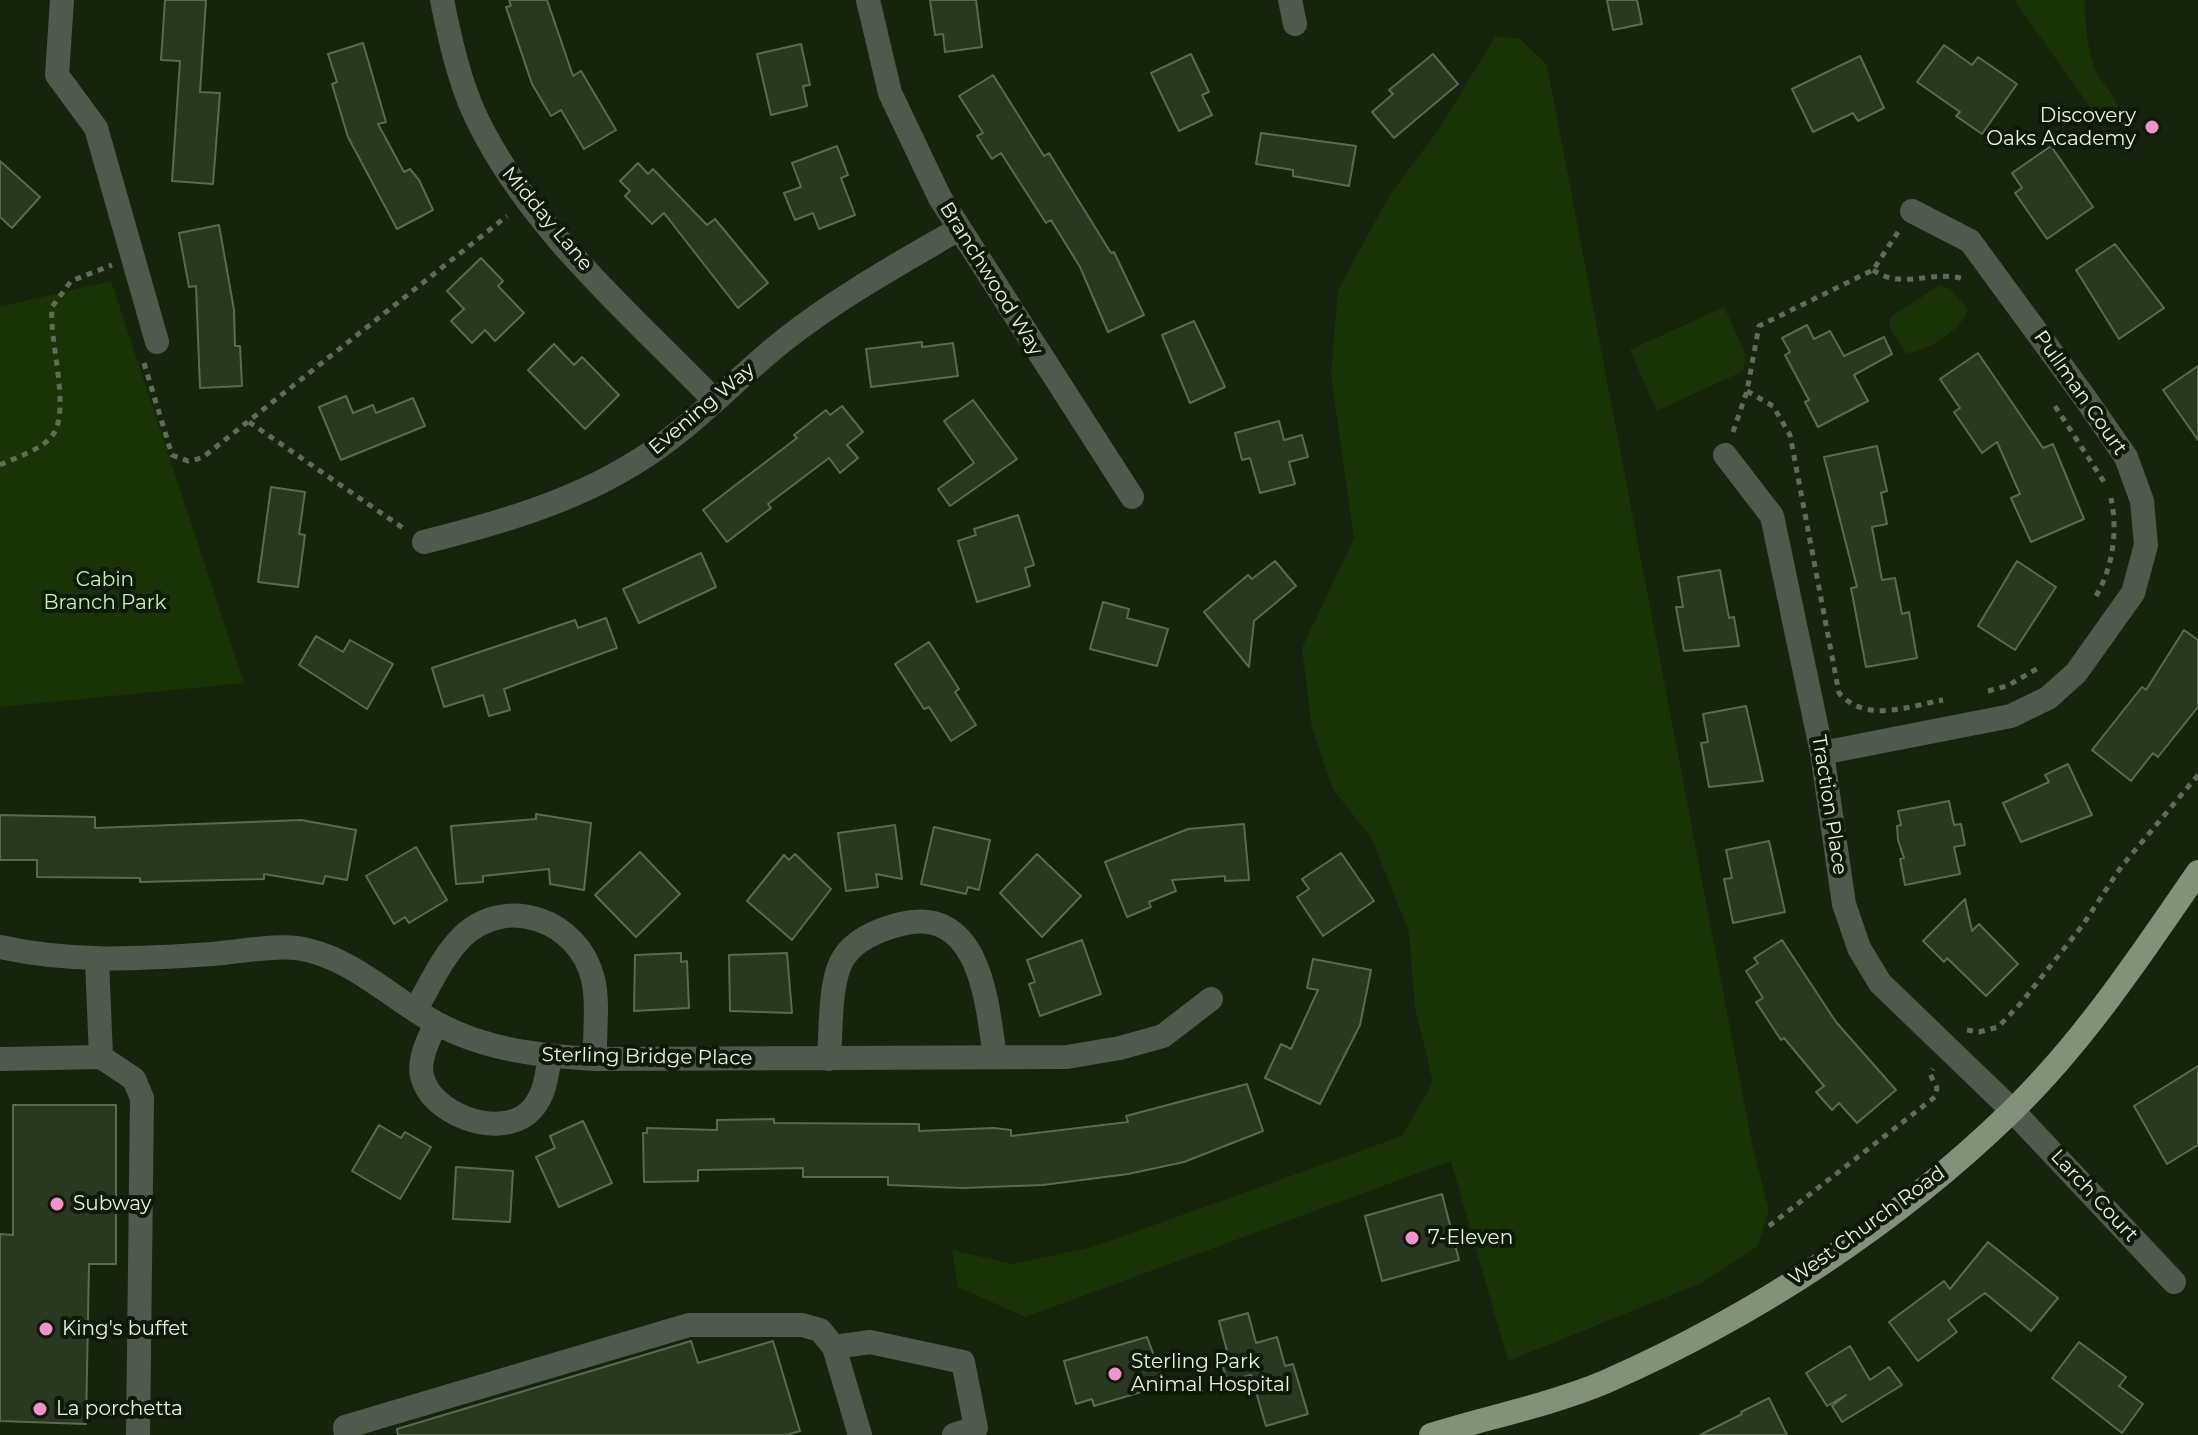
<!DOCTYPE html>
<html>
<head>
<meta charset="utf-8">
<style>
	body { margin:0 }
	canvas { display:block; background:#16230d }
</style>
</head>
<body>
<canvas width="2198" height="1435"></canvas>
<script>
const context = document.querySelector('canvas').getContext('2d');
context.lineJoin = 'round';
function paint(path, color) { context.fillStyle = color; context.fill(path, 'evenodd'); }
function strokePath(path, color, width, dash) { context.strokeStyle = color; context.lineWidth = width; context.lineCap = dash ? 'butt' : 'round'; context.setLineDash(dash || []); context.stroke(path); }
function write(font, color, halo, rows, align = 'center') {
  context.font = font + ' Montserrat,sans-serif'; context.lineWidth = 8; context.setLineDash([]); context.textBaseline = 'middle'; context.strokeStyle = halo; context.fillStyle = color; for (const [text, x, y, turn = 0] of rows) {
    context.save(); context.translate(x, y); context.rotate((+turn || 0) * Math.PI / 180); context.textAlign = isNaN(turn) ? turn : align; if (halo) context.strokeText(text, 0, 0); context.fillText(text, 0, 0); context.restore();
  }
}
const green = new Path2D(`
	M2014,0H2085C2085,23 2087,47 2095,69C2103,88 2120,97 2120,119L2100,121Z
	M1495,37L1519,38L1547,65L1752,1144L1769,1210L1758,1246L1701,1283L1508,1361L1451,1161L1025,1317L958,1287L952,1250L1012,1264L1093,1247L1402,1136L1433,1082L1415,1008L1409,932L1372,839L1333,789L1312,728L1302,648L1354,539L1331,375L1338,290L1389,196L1439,129Z
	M111,281L244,683L0,707V307Z
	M1940,285L1950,289L1968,310C1962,329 1925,353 1906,353L1889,327L1891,317Z
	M1724,307L1746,355L1743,371L1657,411L1630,350Z`);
const building = new Path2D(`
	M165,0H206L200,92L220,93L213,184L172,181L180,61L161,60Z
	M509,0H547L573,76L581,71L616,130L584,149L561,110L551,116L532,84L506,7L511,6Z
	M930,0H976L982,47L945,52L943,34L935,35Z
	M1607,0H1637L1642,24L1613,30Z
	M363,43L386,122L378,124L404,172L410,169L419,180L433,210L397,229L348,137L332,84L337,82L328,54Z
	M801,44L810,85L803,86L807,106L771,115L757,54Z
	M1944,45L1972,65L1978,57L2017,84L1982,134L1956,116L1960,112L1917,82Z
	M1191,54L1209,92L1202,95L1212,115L1179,131L1151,73Z
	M1433,54L1458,84L1394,138L1372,112L1393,94L1389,90Z
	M1860,56L1884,108L1858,121L1853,113L1813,132L1792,89Z
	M993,75L1044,156L1049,153L1111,253L1114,252L1144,315L1108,332L1080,267L1051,220L1046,223L1001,153L992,159L977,136L983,133L959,96Z
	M1261,133L1356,146L1349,186L1293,176V170L1256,164Z
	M837,146L848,175L841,178L855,215L819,229L813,213L795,220L784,193L801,187L792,163Z
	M2051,146L2093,207L2047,239L2015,193L2022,188L2012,173Z
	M0,161L40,197L12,228L0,217Z
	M638,163L648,174L653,169L707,225L715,219L768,283L738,308L664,213L652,224L625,196L630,191L620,181Z
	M219,225L234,310L235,346H240L242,386L200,388L196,286L189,287L179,233Z
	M2115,244L2164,308L2119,339L2076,270Z
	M481,258L503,281L498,286L524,313L495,341L485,330L472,343L451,321L464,309L447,291Z
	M1194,321L1225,387L1190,403L1162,335Z
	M1807,325L1814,339L1830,331L1844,356L1884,337L1892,354L1854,375L1868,401L1818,427L1805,402L1809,400L1785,355L1790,352L1782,338Z
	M922,342V347L953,343L958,376L871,387L866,349Z
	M554,344L574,365L582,357L619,395L585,429L528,370Z
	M1978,353L2043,448L2053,444L2084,519L2031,542L2011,498L2020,494L1997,442L1982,453L1954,412L1960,408L1940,379Z
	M2198,366V440L2163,390Z
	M346,396L353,413L373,405L376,413L413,398L425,426L341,460L319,407Z
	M973,400L1017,459L950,506L938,489L974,463L944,421Z
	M842,406L863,432L847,445L858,458L840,473L829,458L768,504L771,508L727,542L703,510L797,438L794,435L826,410L830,415Z
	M1279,421L1284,440L1302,435L1308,457L1289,462L1295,484L1260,493L1250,458L1242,460L1235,433Z
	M1877,446L1887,491L1881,493L1887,524L1872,527L1882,580L1895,578L1902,614L1909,612L1917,658L1866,667L1851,588L1857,587L1824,457Z
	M271,487L305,492L299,534L305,535L298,587L258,582Z
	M1018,515L1034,565L1025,568L1030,586L977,602L958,541L976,535L974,529Z
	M701,553L716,587L639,623L623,589Z
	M1275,561L1296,586L1254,621L1249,667L1204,612L1248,575L1252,579Z
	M2017,561L2056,587L2015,650L1978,626Z
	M1720,570L1729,618L1734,617L1739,646L1684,651L1676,607H1683L1678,577Z
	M1103,602L1129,609L1127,618L1168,629L1157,666L1090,649Z
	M606,618L617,648L504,689L510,710L489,716L483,695L444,707L432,668L575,620L578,628Z
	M2184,630L2198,640V707L2158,757L2153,753L2131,781L2092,750L2142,687L2146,690Z
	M316,636L343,652L350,640L393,664L367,709L299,665Z
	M929,642L959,689L955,692L976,725L951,741L929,707L924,709L895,664Z
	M1746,706L1763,781L1709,787L1701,743L1708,742L1703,714Z
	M2068,764L2092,815L2021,842L2003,803L2049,782L2045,775Z
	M1949,801L1954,825L1961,824L1965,845L1954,847L1960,874L1905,885L1900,859L1904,858L1898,840L1897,826L1901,825L1898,811Z
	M536,814L591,823L584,890L550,884L549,869L483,876V882L456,884L451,826L536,819Z
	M0,815L95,817V828L301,820L356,830L347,880L325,876L323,884L264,874V879L140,882V878L37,877V860H0Z
	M1244,824L1249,880L1225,881V876L1172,880L1176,891L1149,902L1151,907L1127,917L1105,862L1188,829Z
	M895,825L902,879L876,874L878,887L846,891L838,833Z
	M934,827L990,840L979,890L968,887L966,894L921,884Z
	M1769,841L1785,912L1733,923L1724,879L1732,878L1726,850Z
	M416,847L447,900L409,923L405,917L394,924L366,876Z
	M640,852L680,894L636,937L595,895Z
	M1341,853L1374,901L1323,936L1297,897L1309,889L1302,879Z
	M795,854L831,889L792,940L747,901L784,855L789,860Z
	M1037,854L1081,896L1042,937L1000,893Z
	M1965,899L1972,931L1979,924L2018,964L1986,996L1947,958L1944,962L1923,941Z
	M1082,940L1101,994L1040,1016L1029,984L1035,982L1027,960Z
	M1782,940L1836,1022L1896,1090L1857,1123L1839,1103L1832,1110L1816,1092L1824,1086L1784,1038L1781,1040L1756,1002L1763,998L1746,971L1758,963L1754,958Z
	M681,953V962L687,961L689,1008L634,1011L635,955Z
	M787,953L792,1013L730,1011L729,955Z
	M1313,959L1371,970L1360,1025L1320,1104L1265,1078L1281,1044L1291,1049L1318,990L1307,988Z
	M2198,1066V1145L2167,1164L2134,1106Z
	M1247,1084L1263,1131L1184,1162L1128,1174L1043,1185L963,1188L888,1185V1177H803V1168L698,1170V1181L644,1182L643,1133H647V1128L717,1130V1120L774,1119V1123L919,1124V1131L994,1128L1011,1130V1136L1128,1122L1126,1116Z
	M13,1105H116V1264H89L86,1424L0,1421V1234L13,1235Z
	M583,1121L612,1183L559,1207L536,1157L555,1148L550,1136Z
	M379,1125L401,1138L405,1132L431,1147L400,1199L352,1171Z
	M456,1167L513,1171L510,1222L453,1219Z
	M1442,1194L1459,1260L1382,1281L1365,1216Z
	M1988,1242L2058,1298L2031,1331L1985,1293L1948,1320L1957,1332L1918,1361L1889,1322L1944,1281L1950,1289Z
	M1248,1313L1256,1343L1277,1337L1285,1366L1293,1364L1308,1414L1266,1426L1251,1375L1227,1381L1219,1353L1227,1351L1219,1321Z
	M1147,1337L1165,1385L1094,1406L1092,1399L1076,1404L1064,1361Z
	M691,1341L698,1363L773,1341L800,1431L786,1435H398L397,1429Z
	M2079,1342L2126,1377L2119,1386L2143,1404L2122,1433L2052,1378Z
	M1850,1346L1870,1380L1889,1367L1902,1385L1842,1422L1832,1406L1846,1395L1827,1406L1806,1373Z
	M1769,1398L1787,1435H1700L1742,1414L1741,1412Z`);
const path = new Path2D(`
	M1873,270C1902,291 1936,268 1966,280
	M144,363L172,455L188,461L202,458L507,216
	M1747,391L1773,406L1790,435L1839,693C1867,724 1908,706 1943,700
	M2055,406L2106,485
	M249,422L403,528
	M1733,432L1747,391L1759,326L1873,270L1898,232
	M0,465C16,457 45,449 54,433C70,406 49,341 52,307L71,281L112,265
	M2096,596C2113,567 2118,531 2111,498
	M1988,691L2007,686L2040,667
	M1967,1030L1979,1032L1998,1027L2021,1003L2082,926L2121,867L2198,775
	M1769,1226L1935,1097L1937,1088L1930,1074L1933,1069`);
const minor = new Path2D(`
	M62,0L57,75L96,128L157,342
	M442,0C450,39 459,81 476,117C529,228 630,313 714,400
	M868,0L890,93L940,198L1132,497
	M1290,0L1295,24
	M1725,455L1772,516L1822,753L1844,904L1859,948L1880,983L2013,1111L2174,1282
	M424,542C495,524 570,503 633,464C689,431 733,381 783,341C837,298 897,265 957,230
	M1822,753L2011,716L2048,698L2076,673L2133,593L2146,545L2142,501L2126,457L2085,398L1970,241L1912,211
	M0,947C72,963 139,959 212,954C239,952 271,945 297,948C349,955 392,999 436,1023C485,1050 541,1056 595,1059L1067,1057L1120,1048L1163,1036L1211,999
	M97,960L101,1057L134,1079L142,1098L138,1435
	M416,1009C430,985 442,957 462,937C506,894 579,920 593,979C599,1003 594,1034 595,1059
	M436,1023C429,1039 418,1059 422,1076C430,1114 498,1139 528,1113C545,1098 546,1078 550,1057
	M0,1059L101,1057
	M829,1059C831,1033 829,979 844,957C856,939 881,929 901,924C981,905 987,1004 995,1057
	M834,1347L860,1435
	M346,1435L345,1427L689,1325H802L820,1330L834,1347L870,1342L963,1362L976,1428L954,1435`);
const major = new Path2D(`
	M1431,1435C1485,1418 1553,1404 1605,1382C1753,1317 1896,1224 2012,1111C2084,1041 2141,955 2198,872`);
const markers = [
	[2152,127,8,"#f790ce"],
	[57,1204,8,"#f790ce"],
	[1412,1238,8,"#f790ce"],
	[46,1329,8,"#f790ce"],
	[1115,1374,8,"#f790ce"],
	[40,1409,8,"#f790ce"]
];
const poiNames = [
	["Discovery",2136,116,"right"],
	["Oaks Academy",2136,139,"right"],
	["Subway",73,1204],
	["7-Eleven",1428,1238],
	["King's buffet",62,1329],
	["Sterling Park",1131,1362],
	["Animal Hospital",1131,1385],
	["La porchetta",56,1409]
];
const streetNames = [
	["Midday Lane",547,219,50],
	["Branchwood Way",991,279,58],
	["Pullman Court",2080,393,55],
	["Evening Way",702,409,-40],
	["Traction Place",1829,805,81],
	["Sterling Bridge Place",647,1057,1],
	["Larch Court",2094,1196,47],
	["West Church Road",1867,1226,-36]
];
const parkNames = [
	["Cabin",105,580],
	["Branch Park",105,603]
];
paint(green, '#1a3305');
paint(building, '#2a3822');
strokePath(building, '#5a6950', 2);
strokePath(path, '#606c59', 5, [6, 6]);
strokePath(minor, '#51584d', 24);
strokePath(major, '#83917a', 24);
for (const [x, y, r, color] of markers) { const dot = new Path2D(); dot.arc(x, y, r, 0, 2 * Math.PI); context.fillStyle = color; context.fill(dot); strokePath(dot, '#0d1a05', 3); }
write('20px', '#e8f1e3', '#0d1a05', poiNames, 'left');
write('20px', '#e8f1e3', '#0d1a05', streetNames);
write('20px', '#c1f5a0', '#0d1a05', parkNames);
</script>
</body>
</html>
